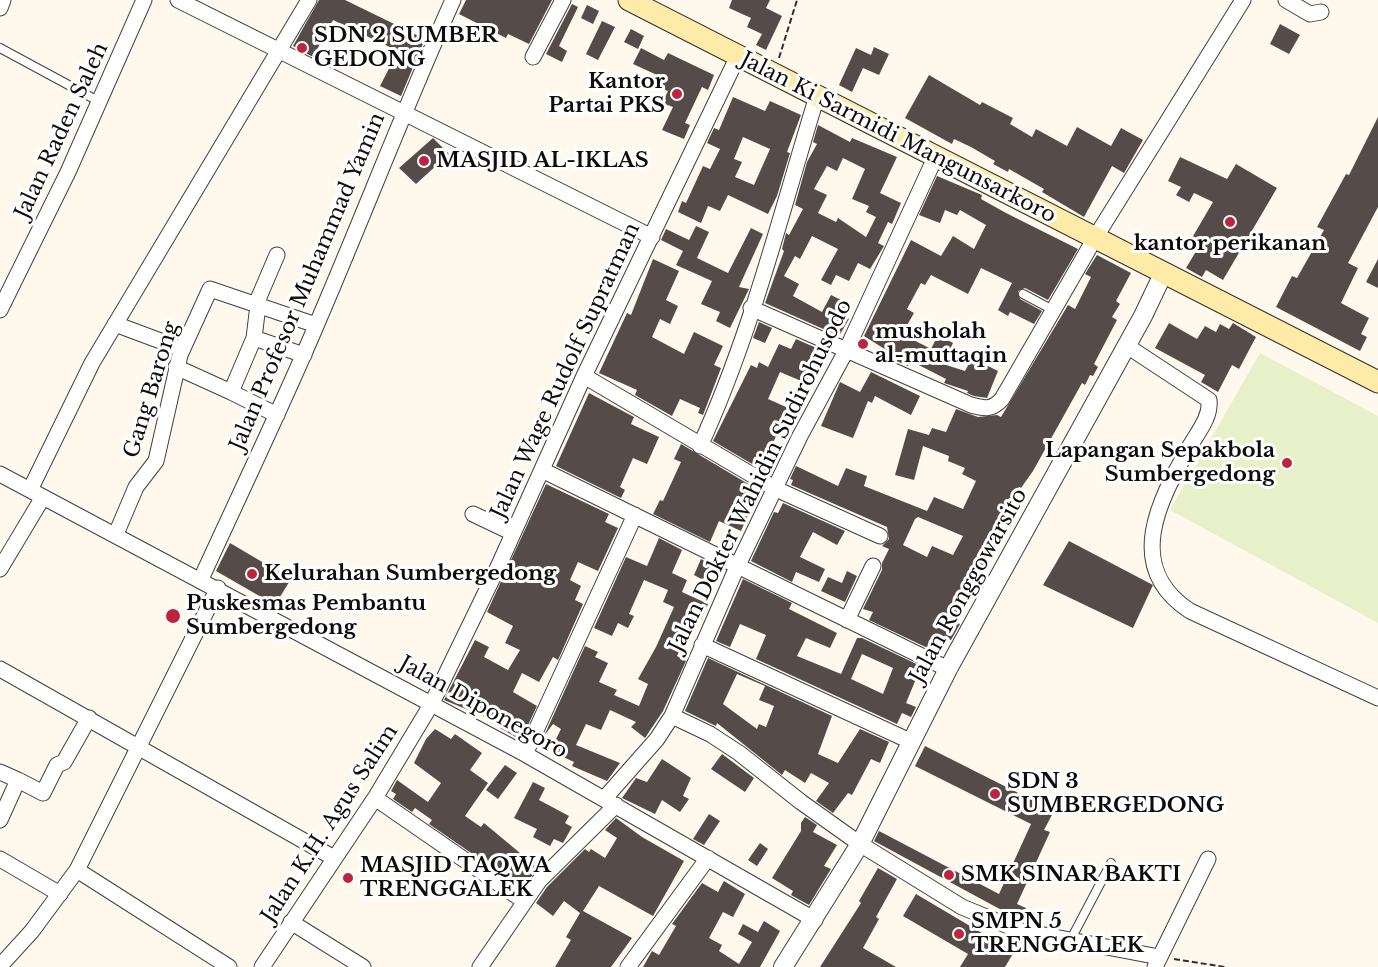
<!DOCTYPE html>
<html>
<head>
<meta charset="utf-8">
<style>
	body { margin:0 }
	canvas { display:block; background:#fff9ed }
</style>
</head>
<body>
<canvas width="1378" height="967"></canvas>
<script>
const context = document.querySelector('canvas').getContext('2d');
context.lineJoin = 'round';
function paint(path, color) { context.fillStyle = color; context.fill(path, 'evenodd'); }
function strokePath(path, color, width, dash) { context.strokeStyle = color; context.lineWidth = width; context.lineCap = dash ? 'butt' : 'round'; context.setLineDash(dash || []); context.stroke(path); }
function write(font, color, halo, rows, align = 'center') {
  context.font = font + ' "Libre Baskerville",serif'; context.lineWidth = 6; context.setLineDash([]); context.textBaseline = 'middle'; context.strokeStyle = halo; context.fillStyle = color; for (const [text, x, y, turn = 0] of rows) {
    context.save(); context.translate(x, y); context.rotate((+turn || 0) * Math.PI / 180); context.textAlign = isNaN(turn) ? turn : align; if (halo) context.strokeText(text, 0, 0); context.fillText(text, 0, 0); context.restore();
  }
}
const pitch = new Path2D(`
	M1260,353L1378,416V623L1170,510Z`);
const building = new Path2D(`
	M319,0H345L425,39L401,96L380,86L398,51L333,20L313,57L293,46Z
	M466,0H552L529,44L508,34L506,38L459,14Z
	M732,0H770L766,8L782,16L766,50L756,45L762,34L747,27L751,18L729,8Z
	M572,4L578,7L559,46L567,51L562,62L546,54Z
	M587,5L599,11L593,24L581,18Z
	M602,21L615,27L598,60L586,54Z
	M1280,24L1300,35L1289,54L1270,44Z
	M631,29L644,36L638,49L624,42Z
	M874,47L889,54L879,75L863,68L852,92L839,85L856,48L871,55Z
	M641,48L664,60L668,53L714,75L708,90L702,87L685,123L690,125L684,139L662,130L673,107L662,103L668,91L652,84L657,75L633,64Z
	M929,75L980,105L982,102L1013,118L1010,124L1032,137L1036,129L1067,146L1077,127L1111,146L1121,128L1143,140L1124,173L1112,166L1084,217L1042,192L1044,189L1009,169L1008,172L993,164L995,161L971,147L954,139L952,144L905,118Z
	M733,97L765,111L770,101L801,115L787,152L790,153L777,196L768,214L728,195L720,211L708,206L701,223L678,212L682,201L686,203L703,166L710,169L720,149L707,143L714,128L719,130ZM743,137L770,149L754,185L735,177L742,162L734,159Z
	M1378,117V207L1348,263L1358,268L1341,303L1369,318L1361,334L1367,337L1360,351L1276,307L1292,276L1297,278L1324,230L1317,227L1346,174L1349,175Z
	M818,125L850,142L852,138L897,157L880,193L901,203L892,224L888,222L878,243L884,246L870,269L858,263L849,281L836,275L831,285L821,280L838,249L812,236L800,259L795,256L784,276L799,284L793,296L822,312L831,295L847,303L841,314L849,319L839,336L765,303L784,251L782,249L786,233L789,235L803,209L795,205L807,162L817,144L813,142ZM843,158L865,169L852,199L869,206L866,212L876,217L866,237L838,218L836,222L818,213L827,195L814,189L827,166L837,171Z
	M433,138L449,154L416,184L399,168Z
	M1180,157L1227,179L1236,164L1277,188L1223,280L1206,270L1202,277L1186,268L1198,248L1189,243L1213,202L1194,193L1189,202L1176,195L1181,187L1168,181Z
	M937,176L982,195L981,199L1006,213L1078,249L1048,300L1025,288L1018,291L1020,299L1042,311L1034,324L1010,312L1008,316L998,310L1012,283L981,268L968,294L931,275L925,285L921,283L907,309L914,313L902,334L931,349L938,335L953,343L943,364L965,371L972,358L998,371L987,398L974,396L967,393L968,391L944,383L946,379L911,361L908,366L880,354L883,348L864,336L911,240L941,256L953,236L974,249L986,225L960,210L957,215L945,210L940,223L919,215Z
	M696,226L709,232L697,258L728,273L751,228L763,234L739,287L749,289L730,328L716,321L720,312L701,304L712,281L676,265L683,251L661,240L666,229L689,240Z
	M1097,255L1131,273L1116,301L1120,304L1112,317L1117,320L1094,364L1098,367L1093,376L1090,375L1085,385L1082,383L1033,471L1021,488L1019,487L1006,509L1009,510L997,536L1001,538L970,590L974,592L970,602L965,599L955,622L960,624L951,640L945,637L938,653L869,620L873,612L863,609L882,570V563L889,549L882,546L889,539L887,527L791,485L793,480L790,479L796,466L838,486L846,468L867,476L864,486L927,511L934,497L963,509L976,481L962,474L965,468L948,461L949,456L923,446L914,480L895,475L908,429L929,435L932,428L946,432L956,409L978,417L997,415L1001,417L1068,305L1075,309L1091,277L1085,274ZM918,517L963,536L953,555L932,546L927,557L903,545L915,519Z
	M653,259L679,271L666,300L678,306L670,324L660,319L652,337L684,354L694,332L723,346L714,365L721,368L703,415L698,413L700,408L680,399L672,416L635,395L637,390L599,373L627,313L631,315Z
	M1378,259V288L1366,282Z
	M759,322L772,328L765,343L753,338Z
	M1169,323L1197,339L1205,326L1216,332L1220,324L1229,329L1233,323L1256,337L1239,369L1232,365L1218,392L1201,382L1205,375L1155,348Z
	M796,339L821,350L806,383L780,372L768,399L795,411L791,421L783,418L770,451L779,455L771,475L713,441L751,365L757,368L759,362L768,367L779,344L791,349Z
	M871,372L920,396L911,415L875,396L872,403L868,401L853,438L821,426L840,382L860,392Z
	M589,393L634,417L631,424L659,437L647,464L633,458L620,487L625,490L621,498L556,466Z
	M681,444L755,488L746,505L751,508L741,531L719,521L710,542L653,514L660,500L663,501L681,462L674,459Z
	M546,484L609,514L605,522L618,528L598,571L578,562L570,580L581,586L575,600L583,604L558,660L553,657L539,682L522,673L513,692L537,706L521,740L500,728L502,724L444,700L475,640L489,647L484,657L508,670L520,650L505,643L513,626L487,612Z
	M783,503L845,531L837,545L813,532L800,557L825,569L819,582L796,572L792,582L751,561L774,512L778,513Z
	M659,538L682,550L672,573L687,580L682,592L708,604L701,620L694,617L677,656L686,661L663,711L645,738L631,727L636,722L610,710L601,730L586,724L576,745L620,763L607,781L572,766L574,762L550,751L561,729L553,724L544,736L585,646L598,652L595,657L608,663L599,682L617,690L614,695L639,706L648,684L638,679L656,647L674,607L663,602L668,590L644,580L629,614L634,616L628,628L618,623L612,636L594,628L626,557L647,566Z
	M1069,541L1153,585L1133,628L1043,585Z
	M230,543L291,579L275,605L216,571Z
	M701,559L711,564L703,580L694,575Z
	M847,571L857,576L845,602L821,591L828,577L842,583Z
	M743,579L792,603L789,609L837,633L830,648L806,638L797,656L841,674L857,638H862L929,670L924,683L916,679L906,703L916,707L911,717L902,713L897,724L756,659L766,635L740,624L730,647L716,641ZM862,654L893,668L883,694L851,679Z
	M708,658L832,716L818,754L838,763L860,729L889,742L880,763L871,759L852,795L848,793L833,813L816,801L829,783L811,773L805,783L785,770L782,775L717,723L716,726L685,711ZM737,674L765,686L759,700L774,706L766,727L759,724L757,729L723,704Z
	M435,729L451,739L455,734L482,753L470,770L488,783L465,816L481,827L484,823L538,868L522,888L429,824L432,820L415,808L412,812L393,799L396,794L391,791L397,780L428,802L441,783L414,763L426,739Z
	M925,746L1054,811L1044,830L1050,832L1017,904L1026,908L1020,920L874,841L879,831L999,894L1031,824L915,766Z
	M722,754L754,778L745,792L711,769Z
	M662,759L691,778L683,796L689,799L680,812L662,800L655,814L622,798L636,778L647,782Z
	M505,765L517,773L498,799L486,790Z
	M533,782L545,788L539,800L569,816L565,823L572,827L563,843L554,839L550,846L533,837L537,829L514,818Z
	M709,814L720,821L704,845L693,839Z
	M805,817L817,825L813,832L837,845L824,866L831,869L809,905L791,895L793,891L772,878L801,831V823Z
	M616,818L642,837L684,861L653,916L599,886L583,911L632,938L611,967H555L571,940L566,937L580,913L564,901L553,916L536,903L547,887L585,849L589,852L591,849L605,858L617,838L605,830Z
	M760,843L768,849L757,866L748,860Z
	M878,868L897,879L876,917L879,919L863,948L896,967H820L861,903L859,901Z
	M724,881L745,894L733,917L723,912L709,938L722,945L719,951L739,964L752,942L738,934L743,924L758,932L764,921L780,931L760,967H643L652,951L659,955L676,926L672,924L702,883L718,892Z
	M916,894L1014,952L1005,967H960L968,954L903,916Z`);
const path = new Path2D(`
	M779,58L797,0
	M1174,959L1225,967`);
const service = new Path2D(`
	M0,48L100,102
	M1023,294L1053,310
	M1070,941L1111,863`);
const minor = new Path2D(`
	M178,0L652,237
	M1286,0L1310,14L1321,12
	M0,8L3,0
	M533,57L563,0
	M277,255L259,297L254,338L304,355
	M751,308L971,405C985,409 992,410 1002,399L1095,238L1243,0
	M0,310L68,172L144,0
	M115,324L182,349
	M1127,346L1209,400C1211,417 1198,432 1190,446C1159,500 1123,567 1190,611L1378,698
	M176,367L231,392L254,338
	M584,376L776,489L880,536
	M231,392L277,415
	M700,446C751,335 781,213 817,96
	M542,470L948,669
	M0,474L525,754L815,920
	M30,490L92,363L309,0
	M473,514L513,533
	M116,534L136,487L156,461L180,355L210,289L316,325
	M0,569L43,497
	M201,579C235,505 270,431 303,356C355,238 400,118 453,0
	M847,620L873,566
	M702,645L912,742
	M0,669L334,858
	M672,716L710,734L739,753L801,802L860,844L962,907L1018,930L1159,957
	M525,754L635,515
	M0,772L18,780L0,820
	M18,780L43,793L57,765L64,762L89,718
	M375,798L524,901
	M604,799L657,739L672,716L737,567L800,436L846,351L935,158
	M0,859L60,894
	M77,870L229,967
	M291,922L363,967
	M0,966L32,931L77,870L218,588
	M262,967L375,798L432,703L498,567L584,376L738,56
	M480,967L539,881L616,805
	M628,967L708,858
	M1155,967L1208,859`);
const tertiary = new Path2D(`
	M783,967L860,844L948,669L1143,316L1163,274`);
const secondary = new Path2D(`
	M629,0L1378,382`);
const markers = [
	[302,48,6,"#bd253e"],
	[677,94,6,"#bd253e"],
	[424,161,6,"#bd253e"],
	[1230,222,6,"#bd253e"],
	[863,344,6,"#bd253e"],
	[1287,463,6,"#bd253e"],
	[252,574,6,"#bd253e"],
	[173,616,8,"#bd253e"],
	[995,794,6,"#bd253e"],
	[949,875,6,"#bd253e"],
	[348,878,6,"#bd253e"],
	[959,934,6,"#bd253e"]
];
const poiNames = [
	["SDN 2 SUMBER",314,36],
	["GEDONG",314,60],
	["Kantor",665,82,"right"],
	["Partai PKS",665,106,"right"],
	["MASJID AL-IKLAS",436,161],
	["kantor perikanan",1230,244,"center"],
	["musholah",875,332],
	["al-muttaqin",875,356],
	["Lapangan Sepakbola",1275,451,"right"],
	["Sumbergedong",1275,475,"right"],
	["Kelurahan Sumbergedong",264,574],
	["Puskesmas Pembantu",186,604],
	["Sumbergedong",186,628],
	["SDN 3",1007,782],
	["SUMBERGEDONG",1007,806],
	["MASJID TAQWA",360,866],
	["TRENGGALEK",360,890],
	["SMK SINAR BAKTI",961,875],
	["SMPN 5",971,922],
	["TRENGGALEK",971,946]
];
const streetNames = [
	["Jalan Raden Saleh",62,131,-65],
	["Jalan Ki Sarmidi Mangunsarkoro",898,138,27],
	["Jalan Profesor Muhammad Yamin",308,282,-67],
	["Jalan Wage Rudolf Supratman",566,371,-65],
	["Gang Barong",152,390,-73],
	["Jalan Dokter Wahidin Sudirohusodo",761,476,-64],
	["Jalan Ronggowarsito",969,586,-61],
	["Jalan Diponegoro",483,708,29],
	["Jalan K.H. Agus Salim",330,824,-57]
];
paint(pitch, '#e7f0c8');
paint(building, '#554c49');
strokePath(service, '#404040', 10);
strokePath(minor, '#404040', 17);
strokePath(tertiary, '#404040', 20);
strokePath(secondary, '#2f2f2f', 23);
strokePath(path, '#2f2f2f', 2, [6, 3]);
strokePath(service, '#fff', 8);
strokePath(minor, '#fff', 15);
strokePath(tertiary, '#fff', 18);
strokePath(secondary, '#ffeba8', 21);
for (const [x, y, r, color] of markers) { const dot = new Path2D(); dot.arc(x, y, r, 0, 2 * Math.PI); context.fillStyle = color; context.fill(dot); strokePath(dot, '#fff', 2); }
write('bold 21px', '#0d0d0d', '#fff', poiNames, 'left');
write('21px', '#0d0d0d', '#fff', streetNames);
</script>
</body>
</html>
